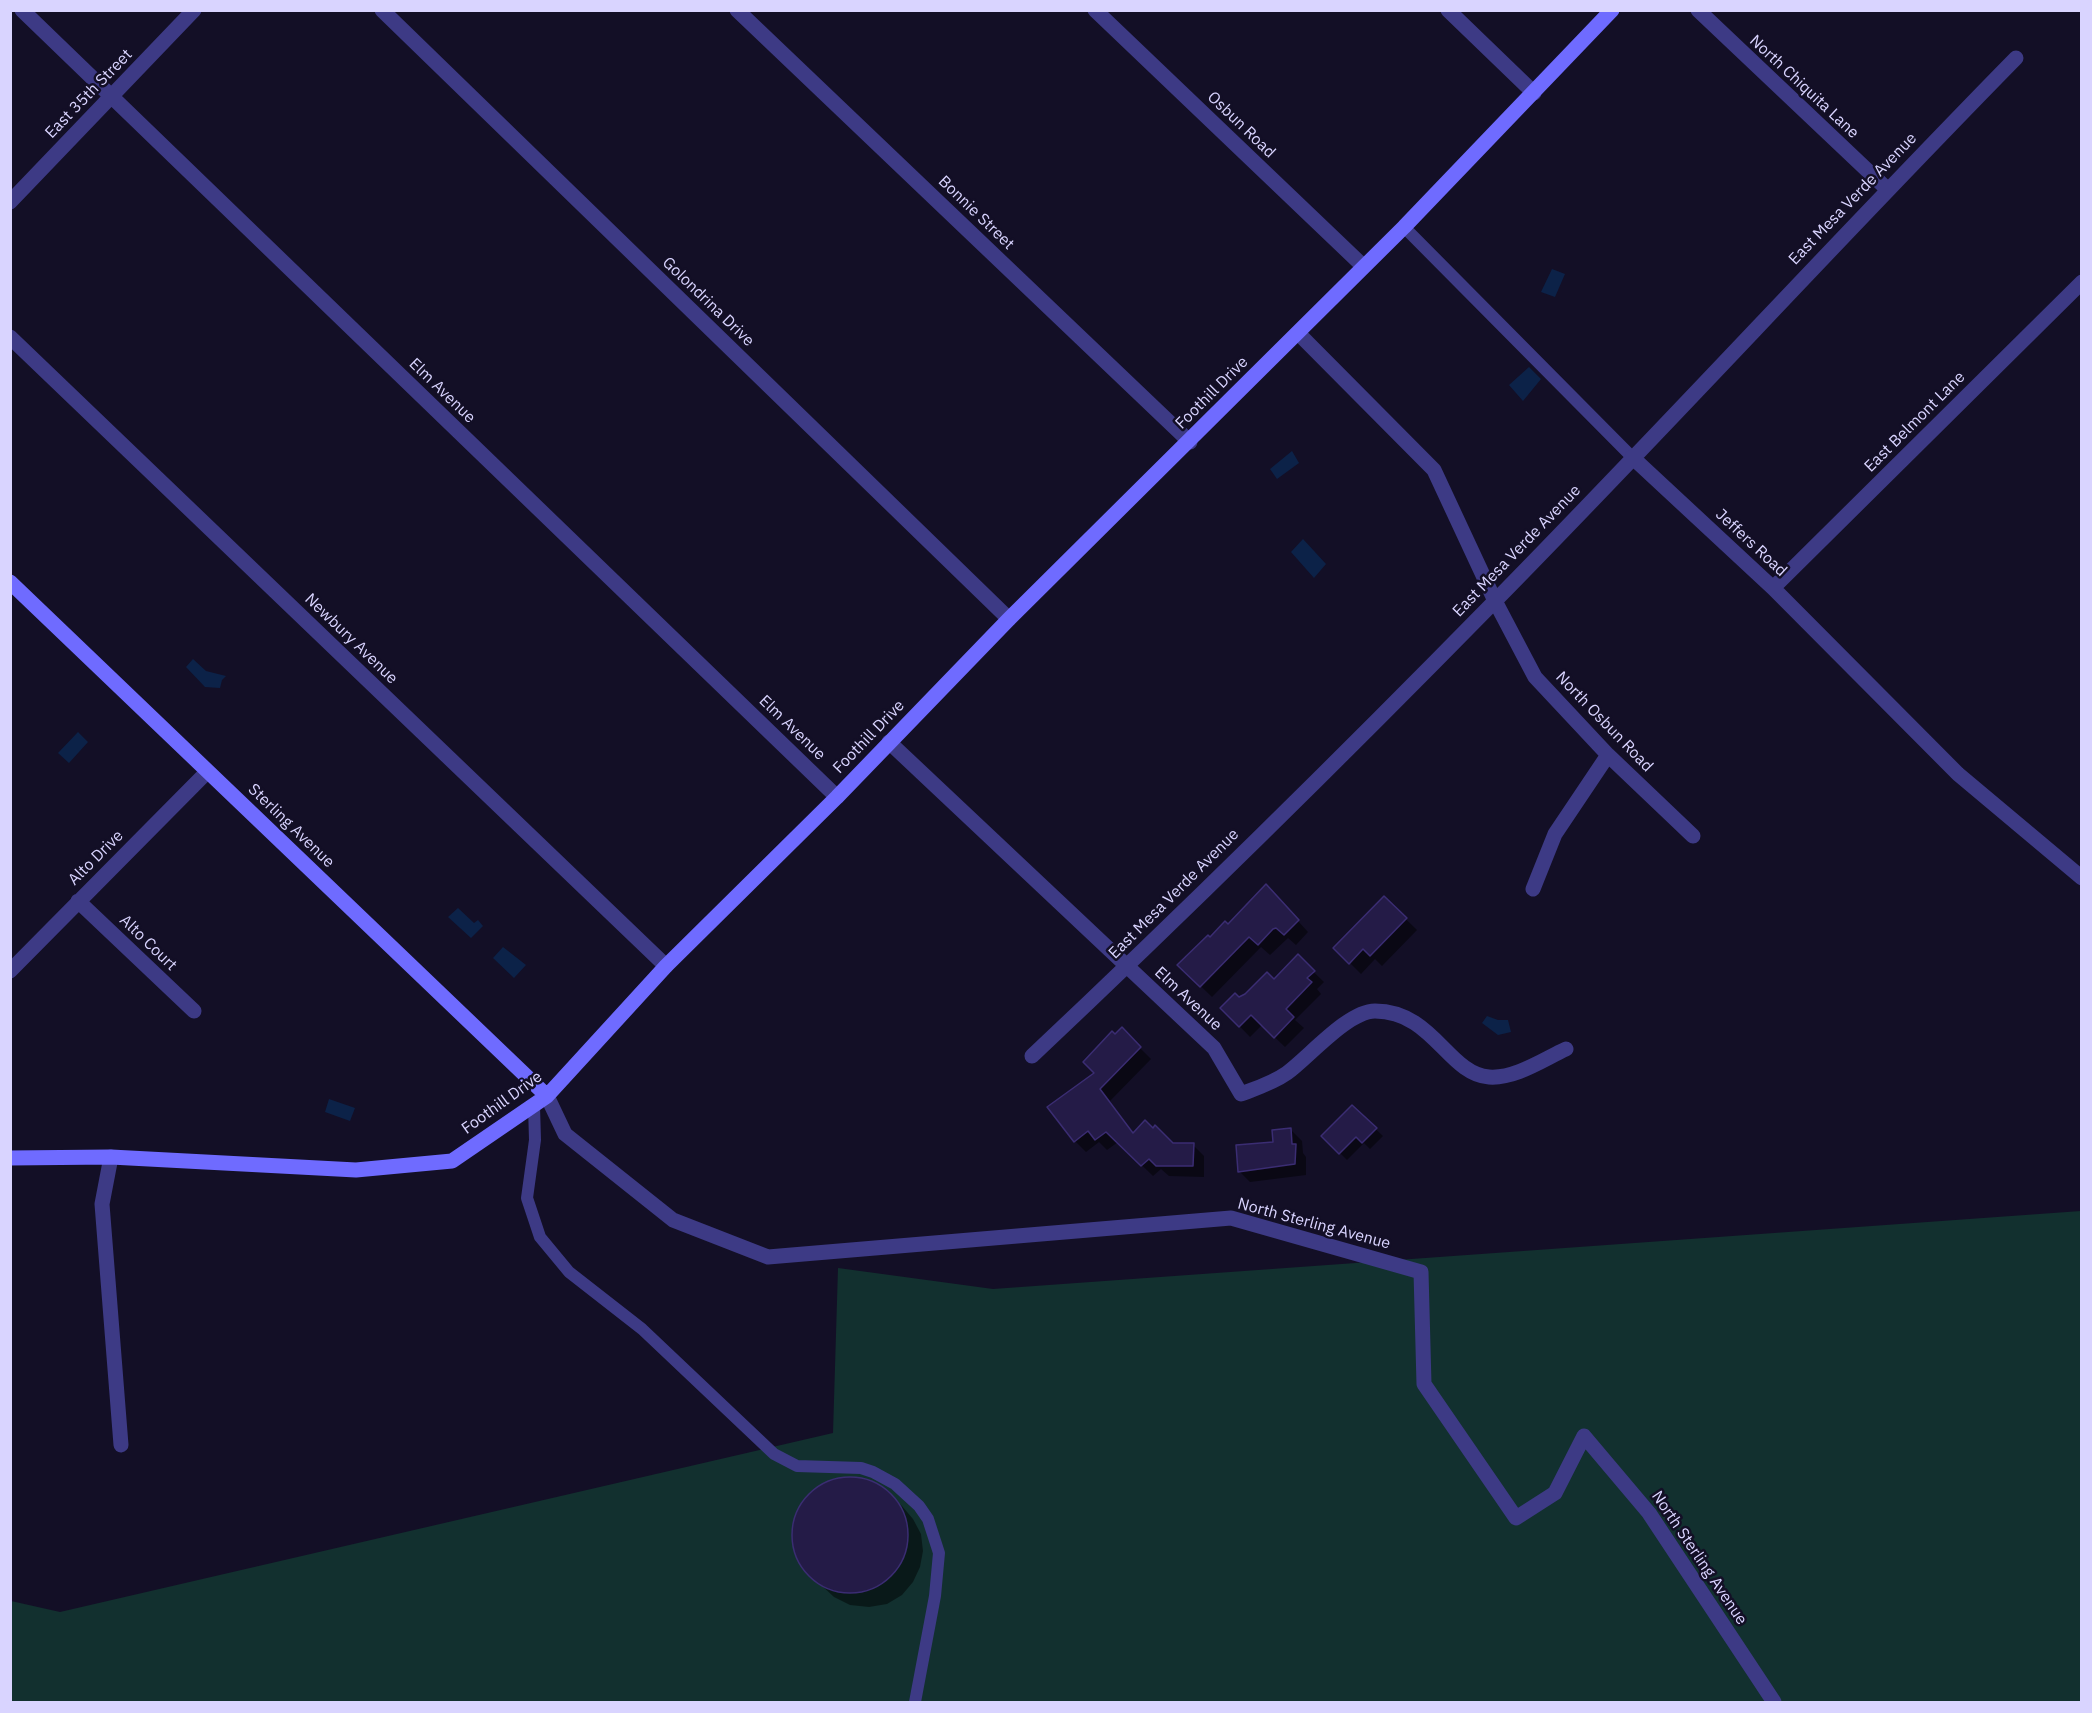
<!DOCTYPE html>
<html>
<head>
<meta charset="utf-8">
<style>
	body { margin:0 }
	#map { position:relative; width:2092px; height:1713px; overflow:hidden; background:#130f26; font-family:"IBM Plex Sans",sans-serif }
	canvas { display:block }
	.frame { position:absolute; inset:0; border:12px solid #d9d4ff; pointer-events:none }
</style>
</head>
<body>
<div id="map">
<canvas width="2092" height="1713"></canvas>
<div class="frame"></div>
</div>
<script>
const context = document.querySelector('canvas').getContext('2d');
context.lineJoin = 'round';
function paint(path, color) { context.fillStyle = color; context.fill(path, 'evenodd'); }
function strokePath(path, color, width, dash) { context.strokeStyle = color; context.lineWidth = width; context.lineCap = dash ? 'butt' : 'round'; context.setLineDash(dash || []); context.stroke(path); }
function write(font, color, halo, rows, align = 'center') {
  context.font = font + ' "IBM Plex Sans",sans-serif'; context.lineWidth = 5; context.setLineDash([]); context.textBaseline = 'middle'; context.strokeStyle = halo; context.fillStyle = color; for (const [text, x, y, turn = 0] of rows) {
    context.save(); context.translate(x, y); context.rotate((+turn || 0) * Math.PI / 180); context.textAlign = isNaN(turn) ? turn : align; if (halo) context.strokeText(text, 0, 0); context.fillText(text, 0, 0); context.restore();
  }
}
const green = new Path2D(`
	M2081,1211V1702H11V1601L60,1612L833,1433L838,1268L993,1289Z`);
const water = new Path2D(`
	M1552,269L1565,274L1555,297L1541,292Z
	M1529,367L1541,379L1523,401L1509,385Z
	M1292,451L1299,463L1277,479L1270,469Z
	M1303,539L1326,564L1314,578L1291,552Z
	M193,659L206,671L226,676L222,680L220,688L205,687L186,667Z
	M78,732L88,742L69,763L58,753Z
	M458,908L474,923L478,920L483,926L471,938L448,917Z
	M503,947L526,965L514,978L493,958Z
	M1487,1016L1498,1020H1508L1511,1032L1498,1035L1482,1023Z
	M329,1099L355,1108L350,1121L325,1112Z`);
const shadow = new Path2D(`
	M1277,898L1308,932L1296,945L1288,938L1270,955L1261,947L1212,997L1179,965L1228,926Z
	M1384,898L1417,930L1382,966L1375,959L1361,974L1335,948Z
	M1298,957L1324,982L1317,989L1321,994L1295,1020L1304,1028L1285,1047L1262,1025L1250,1037L1222,1008L1274,981Z
	M1122,1030L1151,1059L1110,1101L1134,1133L1172,1144L1193,1145L1204,1156V1177L1169,1176L1161,1169L1153,1176L1118,1142L1107,1150L1099,1142L1086,1152L1075,1141L1096,1073L1115,1036Z
	M1352,1107L1383,1136L1370,1149L1364,1143L1347,1160L1323,1136Z
	M1291,1130L1302,1141L1303,1153L1306,1157V1175L1250,1182L1239,1171Z
	M855,1479L871,1482L886,1491L902,1506L913,1519L921,1534L923,1551L920,1567L913,1582L902,1595L887,1604L869,1607L850,1605L834,1597L820,1584L805,1569L796,1552L794,1533L798,1515L807,1499L821,1487L838,1480Z`);
const building = new Path2D(`
	M1266,884L1299,920L1284,935L1276,928L1273,929L1258,945L1249,937L1200,987L1177,965L1208,935L1210,937L1225,921L1228,924Z
	M1384,896L1407,918L1370,956L1363,949L1349,964L1333,948Z
	M1298,954L1315,971L1307,978L1312,982L1286,1009L1294,1017L1274,1038L1251,1015L1239,1027L1220,1008L1235,993L1239,997L1245,994L1267,972L1274,979Z
	M1122,1027L1141,1047L1100,1089L1133,1133L1145,1120L1153,1128L1155,1125L1173,1143H1194L1193,1166H1156L1149,1159L1141,1166L1106,1132L1095,1140L1088,1131L1074,1142L1047,1107L1094,1073L1083,1062L1112,1031L1115,1034Z
	M1352,1105L1377,1128L1362,1143L1356,1137L1339,1154L1321,1136Z
	M1291,1128L1292,1144H1296L1295,1164L1238,1172L1236,1145L1273,1142L1272,1130Z
	M792 1535a58 58 0 1 1 116 0a58 58 0 1 1-116 0Z`);
const lane = new Path2D(`
	M1404,227L1632,457
	M534,1106L535,1140L527,1198L540,1237L569,1272L642,1329L774,1454L797,1466L861,1468L873,1472L895,1484L919,1506L928,1519L939,1553L935,1596L915,1702`);
const street = new Path2D(`
	M22,10L837,797
	M382,10L1009,619
	M737,10L1190,442
	M1095,10L1363,266
	M1448,10L1534,93
	M1698,10L1887,189
	M10,202L194,10
	M1298,333L1434,470L1495,601L1535,677L1608,755L1693,836
	M10,337L666,966
	M1632,457L1773,588L1958,774L2082,878
	M1773,588L2082,282
	M889,742L1214,1048L1241,1094C1257,1088 1273,1083 1287,1073C1309,1057 1348,1011 1375,1011C1433,1011 1448,1074 1489,1077C1515,1079 1544,1059 1566,1049
	M1533,889L1555,834L1608,755
	M78,901L194,1011
	M10,971L207,772
	M1032,1056C1189,908 1343,756 1494,602C1670,423 1840,237 2016,58
	M547,1096L565,1134L673,1220L768,1257L1231,1218L1421,1272L1424,1384L1516,1518L1555,1493L1584,1436L1649,1513L1774,1702
	M111,1157L102,1204L121,1445`);
const secondary = new Path2D(`
	M10,582L547,1096
	M10,1158L111,1157L356,1170L452,1161L547,1096L666,966L837,797L1009,619L1404,227L1612,10`);
const streetNames = [
	["North Chiquita Lane",1804,87,43],
	["East 35th Street",89,94,-46],
	["Osbun Road",1241,125,44],
	["East Mesa Verde Avenue",1853,199,-46],
	["Bonnie Street",976,213,44],
	["Golondrina Drive",708,302,44],
	["Elm Avenue",442,391,44],
	["Foothill Drive",1212,393,-45],
	["East Belmont Lane",1915,422,-45],
	["Jeffers Road",1751,543,43],
	["East Mesa Verde Avenue",1517,551,-46],
	["Newbury Avenue",351,639,44],
	["North Osbun Road",1604,722,46],
	["Elm Avenue",792,728,44],
	["Foothill Drive",869,737,-46],
	["Sterling Avenue",291,826,44],
	["Alto Drive",96,858,-45],
	["East Mesa Verde Avenue",1174,894,-45],
	["Alto Court",148,943,44],
	["Elm Avenue",1188,999,43],
	["Foothill Drive",502,1103,-36],
	["North Sterling Avenue",1314,1224,15],
	["North Sterling Avenue",1699,1558,56]
];
paint(green, '#12302f');
paint(water, '#0c2248');
paint(shadow, '#0007');
paint(building, '#241b47');
strokePath(building, '#3b2d73', 1.5);
strokePath(lane, '#3d3a85', 12);
strokePath(street, '#3d3a85', 15);
strokePath(secondary, '#6f6bff', 15);
write('16px', '#d9d4ff', '#130f26', streetNames);
</script>
</body>
</html>
